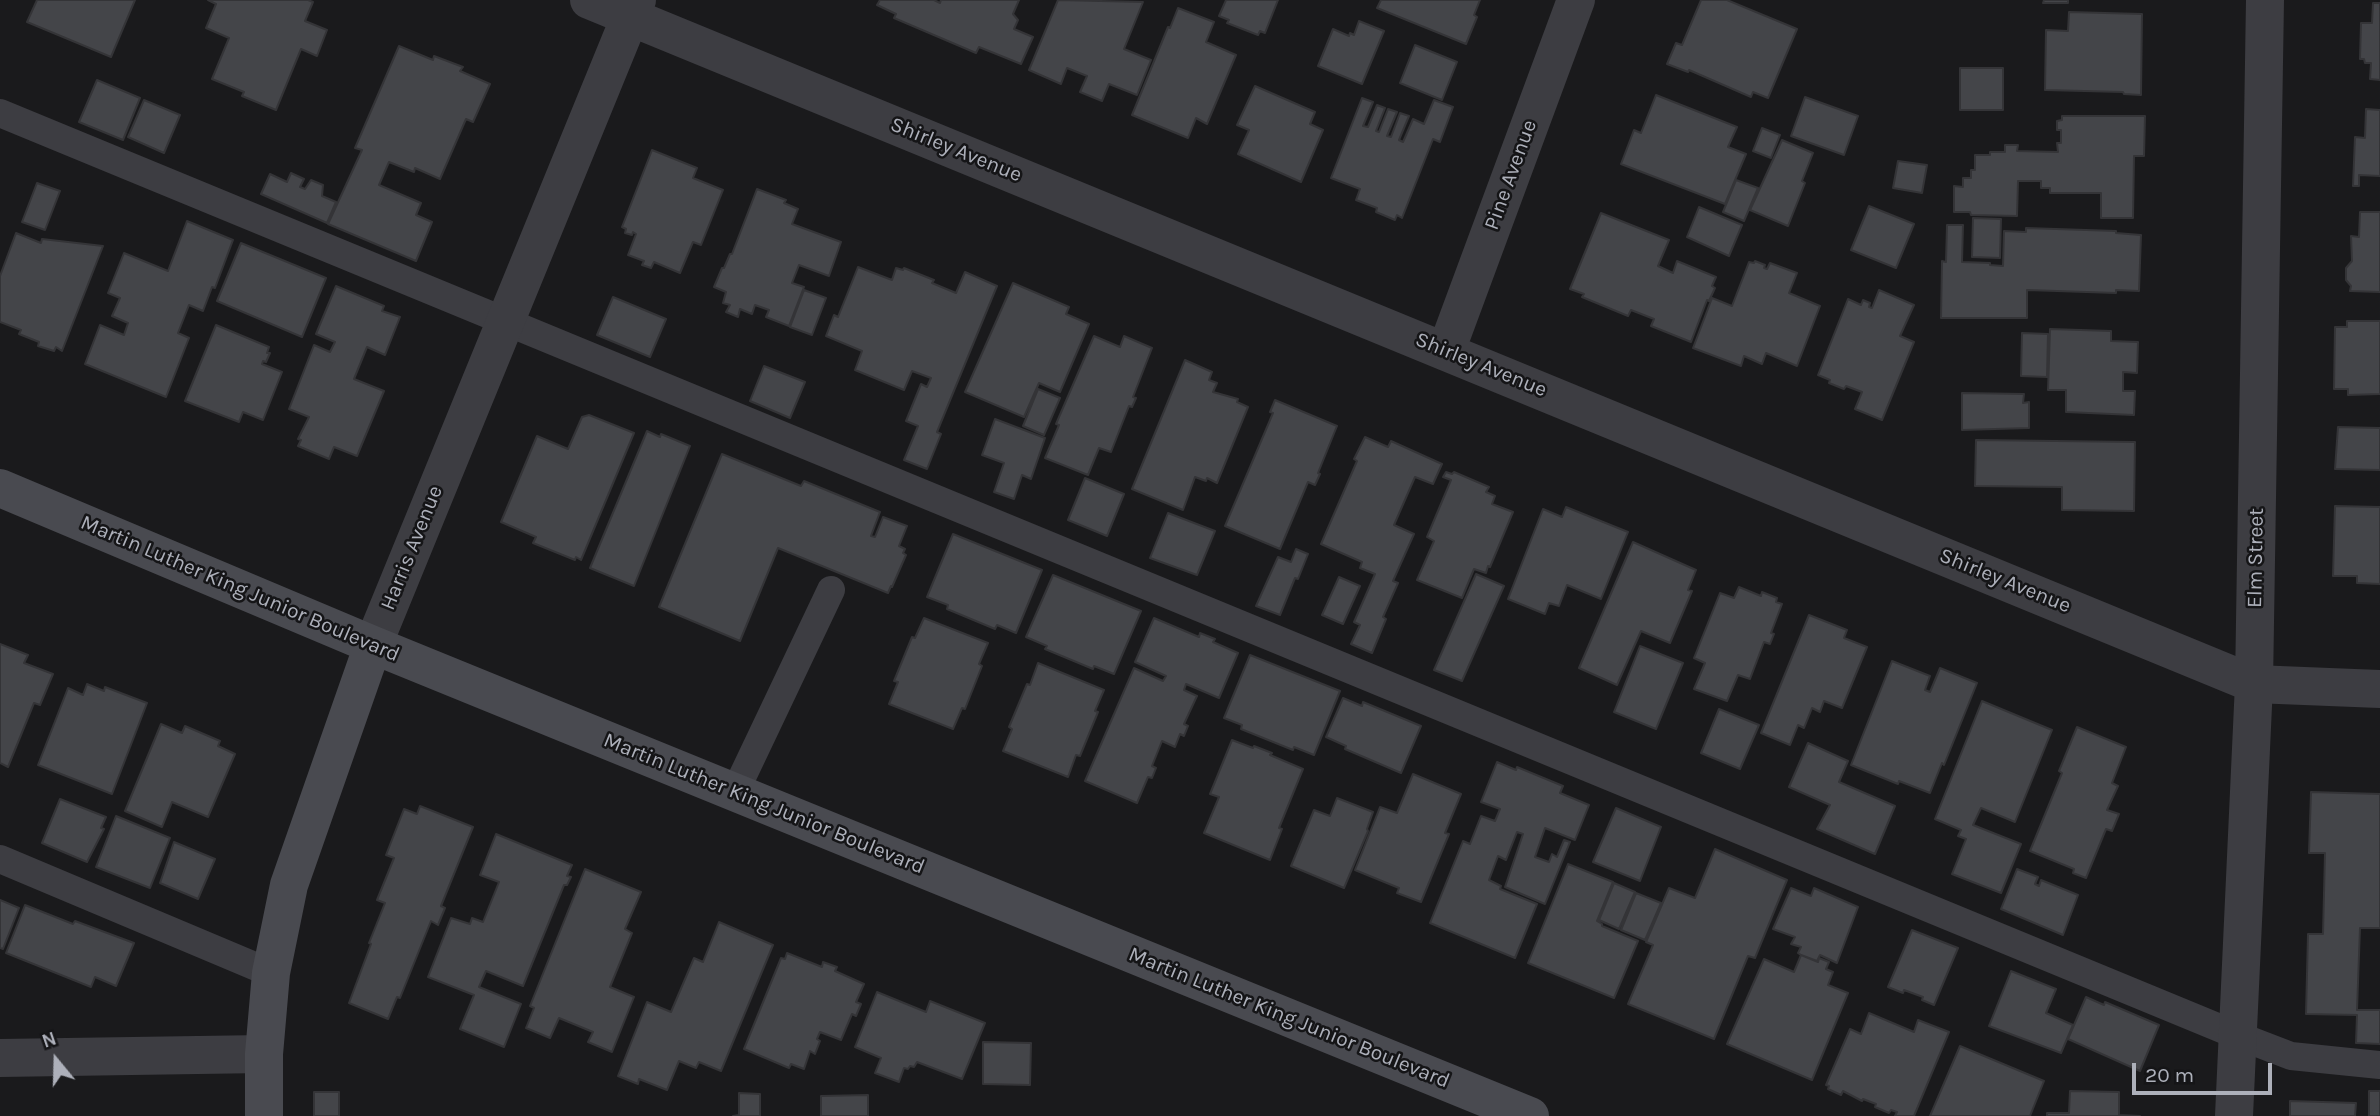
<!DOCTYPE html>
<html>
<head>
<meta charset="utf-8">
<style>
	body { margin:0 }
	#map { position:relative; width:2380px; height:1116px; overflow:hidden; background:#1a1a1c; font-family:Karla,sans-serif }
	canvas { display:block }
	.north { position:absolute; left:21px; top:1025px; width:70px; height:70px; -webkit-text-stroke:5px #151517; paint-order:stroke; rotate:341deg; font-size:19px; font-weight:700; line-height:28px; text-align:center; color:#adb0ba }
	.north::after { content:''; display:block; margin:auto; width:24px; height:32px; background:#adb0ba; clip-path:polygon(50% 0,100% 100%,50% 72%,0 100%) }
	.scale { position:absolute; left:2132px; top:1063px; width:140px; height:32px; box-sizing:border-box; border:4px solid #adb0ba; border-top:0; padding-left:9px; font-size:21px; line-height:24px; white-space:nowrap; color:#adb0ba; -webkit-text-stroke:5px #151517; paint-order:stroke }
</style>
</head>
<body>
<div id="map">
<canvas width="2380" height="1116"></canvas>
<div class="north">N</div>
<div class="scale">20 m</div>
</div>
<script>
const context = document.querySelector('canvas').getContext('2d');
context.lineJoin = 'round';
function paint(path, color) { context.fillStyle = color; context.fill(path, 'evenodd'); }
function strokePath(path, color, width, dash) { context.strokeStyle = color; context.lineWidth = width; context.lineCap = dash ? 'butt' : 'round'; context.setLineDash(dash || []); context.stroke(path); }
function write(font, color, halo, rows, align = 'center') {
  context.font = font + ' Karla,sans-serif'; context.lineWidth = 5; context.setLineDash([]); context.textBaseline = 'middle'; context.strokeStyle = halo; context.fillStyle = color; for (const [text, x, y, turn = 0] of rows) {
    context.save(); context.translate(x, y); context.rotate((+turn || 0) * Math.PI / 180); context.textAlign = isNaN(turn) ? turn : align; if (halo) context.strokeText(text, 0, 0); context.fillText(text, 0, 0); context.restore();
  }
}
const building = new Path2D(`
	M37,0H135L111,57L27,22Z
	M208,0H308L313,2L305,21L327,30L317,56L301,49L276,110L242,96L244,92L212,79L229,38L206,28L216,4Z
	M880,0H934L940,3L941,0H1019L1013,14L1018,20L1014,29L1033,37L1021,64L979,47L976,53L894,18L896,14L877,5Z
	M1058,0L1143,2L1124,49L1151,60L1137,95L1109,84L1102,101L1080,92L1087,76L1067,68L1061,84L1029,70Z
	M1226,0H1278L1265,33L1260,31L1258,35L1227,23L1229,20L1219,16Z
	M1381,0H1480L1474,15L1477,17L1466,44L1377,8Z
	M1701,0H1727L1797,29L1768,98L1753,92L1751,97L1689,70L1688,72L1667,64L1676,43L1682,45Z
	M2044,0H2068V3H2043Z
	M2373,3H2380V80L2370,79L2371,63H2365L2364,59H2360L2361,23H2372Z
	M1178,8L1214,22L1206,42L1236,55L1207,124L1196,118L1188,138L1132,115L1168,27L1170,28Z
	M2069,12L2142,14L2141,95L2124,94L2123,92L2045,90L2046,30L2068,31Z
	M1359,21L1384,31L1362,84L1318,66L1333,29L1349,36L1350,33L1354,35Z
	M1415,45L1457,62L1442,100L1400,83Z
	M399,46L433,60L434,56L463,67L460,71L490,84L473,122L466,119L440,179L415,168L414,172L389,162L379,185L421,203L416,215L432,222L416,261L328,224L362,150L355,148Z
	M1960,68H2003V110H1960Z
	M97,80L140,98L123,140L79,122Z
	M1255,86L1315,112L1310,124L1323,130L1301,182L1238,154L1249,130L1237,125Z
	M1656,95L1737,127L1728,147L1746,154L1725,204L1621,164L1634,130L1641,133Z
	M1805,97L1858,116L1844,155L1791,136Z
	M1362,98L1373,102L1363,126L1368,127L1377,105L1385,108L1376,131L1379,132L1388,109L1397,112L1387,136L1391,137L1400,113L1409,116L1399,140L1403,142L1413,119L1424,124L1434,100L1453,107L1440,142L1433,139L1402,218L1397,215L1395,220L1376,212L1377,208L1356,200L1360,189L1331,178Z
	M144,100L180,115L164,153L128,137Z
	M2366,109L2380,110V176L2359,175V186H2353L2355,137L2365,138Z
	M2062,116H2145L2144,156H2134L2133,218H2101V193H2050V188H2041V181H2018L2017,216L1971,215L1970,212H1954V186L1963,187V178H1971V170H1975V155H1990V152H2005V145H2018L2017,151L2058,152L2057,143H2061V130H2057V121L2062,120Z
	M1762,128L1780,135L1771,158L1753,151Z
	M1782,140L1813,153L1802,181L1805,183L1788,226L1750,210Z
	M652,150L697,168L693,178L723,190L701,245L693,242L680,273L654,262L651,268L642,265L644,261L628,255L636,234L633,232L632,235L625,233L626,229L622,227Z
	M1898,161L1927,165L1922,193L1893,188Z
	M291,173L304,179L300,187L305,189L311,180L323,185L322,196L336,202L327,223L261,194L270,174L287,182Z
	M1736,180L1758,188L1744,221L1723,212Z
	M37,183L60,191L45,230L22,222Z
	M757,189L786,200L784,203L798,209L792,224L841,242L829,276L799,265L792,283L804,287L789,326L766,317L769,310L755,305L752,314L740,309L738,317L726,312L730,305L723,303L726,292L714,287L722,268H724L730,254H732Z
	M1869,206L1914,224L1896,268L1851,250Z
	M1699,207L1742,225L1729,256L1687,237Z
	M2360,212H2380V292L2350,291L2351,286L2346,280V268L2352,261L2351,236L2359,237Z
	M1601,213L1669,240L1658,266L1673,273L1677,261L1716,277L1712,286L1715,288L1709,301L1707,300L1691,342L1651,326L1654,319L1631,310L1628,316L1582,297L1584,294L1570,289Z
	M1973,218L2001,219L2000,258L1972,257Z
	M187,221L233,240L215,288L212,287L203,311L189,305L178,333L189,338L166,397L85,364L100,325L124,335L128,323L112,316L120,298L108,293L124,253L168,271Z
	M1947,225H1963L1962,262L1990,263V265L2003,266L2004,231L2026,232V228L2116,231V233L2141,235L2139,291L2116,290V293L2027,290V318H1941L1942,261L1946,262Z
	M16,233L41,243L42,239L103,246L62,351L56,347L54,351L38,346L39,342L19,334L21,330L0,322V276Z
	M241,243L326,278L302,337L217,301Z
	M1755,261L1765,265L1764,268L1767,269L1770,263L1797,273L1789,293L1820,306L1797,366L1766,353L1762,364L1744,356L1741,366L1693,348L1712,298L1732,306L1749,262L1754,263Z
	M858,267L892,280L896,268L903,270L904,268L934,280L932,283L956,293L965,272L997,286L937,432L941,434L927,469L904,460L918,426L906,421L921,384L927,387L931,378L912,371L904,390L855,370L862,351L826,336L834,315L838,317Z
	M1013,283L1069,307L1066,314L1089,324L1060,392L1039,383L1024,417L965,392Z
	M336,286L384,306L382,311L400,317L385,355L367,347L354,379L384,391L357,456L334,447L329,459L298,446L301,440L298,439L309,417L289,409L314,345L330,352L335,342L316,334Z
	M804,290L826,298L812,335L790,327Z
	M1879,290L1914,305L1900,336L1914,342L1882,420L1855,409L1862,392L1846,386L1844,389L1829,383L1830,380L1818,375L1848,299L1861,305L1863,300L1870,303L1869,307L1872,308Z
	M613,297L666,319L650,357L597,335Z
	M2347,321H2380V394L2348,395V389H2334L2335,327H2347Z
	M216,325L269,347L267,353H270L266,362L263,361L262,364L282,372L263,420L243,412L239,422L185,401Z
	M2050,329L2111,331V341L2138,342L2137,373L2123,372V391H2135L2134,415L2066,412V390H2048Z
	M2022,333L2048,334L2047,377L2021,376Z
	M1094,336L1120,347L1124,336L1152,348L1133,397L1136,398L1132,407L1129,406L1111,452L1099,448L1088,475L1045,458L1059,425L1056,424Z
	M1185,360L1212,372L1209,380L1217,383L1213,392L1238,399L1237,402L1248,407L1217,483L1207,478L1206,481L1195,477L1183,510L1132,489Z
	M764,366L805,382L790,418L750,401Z
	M1038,389L1060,398L1044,435L1023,426Z
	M1962,393L2024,394L2023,403L2029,402V428L1962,430Z
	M1275,400L1337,426L1318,473L1320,474L1315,485L1308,482L1280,549L1225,526L1273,413L1270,412Z
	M589,415L634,433L581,560L576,557L575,560L533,543L536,537L501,522L537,436L568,449L582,417Z
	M995,419L1045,438L1031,479L1022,475L1014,499L994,492L1004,463L982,455Z
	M2338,427L2380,428V470L2335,469Z
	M647,431L660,437L661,434L690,446L634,586L590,568Z
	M1365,437L1388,447L1391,441L1442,464L1433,484L1415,477L1394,525L1414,534L1393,581L1398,583L1383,617L1386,619L1372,653L1351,644L1360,625L1354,622L1375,574L1360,568L1362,562L1321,544L1357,461L1354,459Z
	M1976,440L2135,442L2134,511L2062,510V487L1975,486Z
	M722,454L801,486L804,481L880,512L871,536L875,537L883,517L907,526L899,546L905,549L903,553L906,555L892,587L891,586L888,593L778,548L740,641L659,607Z
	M1446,472L1452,474L1454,472L1489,487L1486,492L1495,496L1492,504L1513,512L1490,567L1488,566L1486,573L1474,569L1462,598L1417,580L1434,541L1427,537L1451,480L1443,477Z
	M1085,478L1124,494L1107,536L1068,520Z
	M2335,506L2380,507V584L2357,583V576H2333Z
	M1566,507L1628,532L1601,599L1567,585L1559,606L1549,603L1545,614L1508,599L1543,509L1562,517Z
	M1168,513L1215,531L1197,575L1150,558Z
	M953,534L1042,570L1016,633L997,625L995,629L947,609L948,605L927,597Z
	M1633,542L1696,570L1688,590L1692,591L1670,643L1641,631L1617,685L1579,668Z
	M1296,549L1308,554L1298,579L1295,578L1280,615L1256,606L1278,557L1291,562Z
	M1476,574L1504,586L1462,681L1434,670Z
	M1053,575L1141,611L1114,674L1094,666L1093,669L1045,649L1047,646L1026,637Z
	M1339,577L1360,586L1343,624L1322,615Z
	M1739,587L1761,596L1762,592L1777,598L1776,602L1782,604L1771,633L1774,634L1770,644L1764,642L1750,679L1738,675L1727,701L1694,689L1705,663L1694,658L1720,593L1734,598Z
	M1809,615L1847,630L1844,638L1867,647L1842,708L1824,701L1820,712L1812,708L1804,728L1798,725L1790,745L1761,733Z
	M924,618L988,643L979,664L982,666L965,709L962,708L953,729L889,704L898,682L894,681L912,637L915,638Z
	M1154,618L1199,637L1200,633L1215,639L1213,642L1238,653L1219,698L1186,684L1184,690L1197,696L1184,724L1188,726L1184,736L1180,734L1175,747L1162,741L1152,766L1156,768L1152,778L1148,777L1137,803L1085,781L1134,668L1163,681L1166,676L1135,662Z
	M0,644L28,655L24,663L53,674L40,705L34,703L8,767L0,763Z
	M1640,646L1683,663L1656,729L1614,712Z
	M1250,655L1340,691L1314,755L1294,747L1293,750L1241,729L1242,725L1224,718Z
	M1892,661L1930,676L1925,690L1930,692L1940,668L1977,683L1944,765L1942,763L1930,793L1899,781L1898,784L1851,765Z
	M1038,663L1104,690L1095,711L1098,712L1080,756L1076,755L1068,777L1003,751L1012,729L1009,727L1027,684L1030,685Z
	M87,684L104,691L105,687L147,703L112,794L38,765L68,688L83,695Z
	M1343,698L1362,706L1363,702L1421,726L1401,773L1345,749L1346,746L1326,737Z
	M1982,701L2052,730L2015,822L1981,808L1973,825L2021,844L2001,893L1952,874L1966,839L1958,836L1961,830L1935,819Z
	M1719,709L1759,725L1740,769L1701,753Z
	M161,724L182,733L185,726L220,741L218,746L235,754L208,817L172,802L162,827L125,811Z
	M2077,727L2126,747L2112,783L2118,786L2107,810L2119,814L2112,831L2106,829L2086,878L2073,873L2074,869L2030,851L2062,773L2059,771Z
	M1232,740L1253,748L1254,746L1272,753L1270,755L1303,769L1279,828L1282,829L1270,860L1204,833L1219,797L1210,794Z
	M1808,743L1848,761L1839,782L1895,806L1875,854L1817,829L1830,805L1789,787Z
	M1497,762L1516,770L1517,767L1563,786L1560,793L1589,805L1575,840L1545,828L1535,857L1549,862L1552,854L1557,857L1564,840L1570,842L1545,904L1505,887L1523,834L1517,832L1506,860L1498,856L1489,880L1501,886L1500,889L1537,904L1515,958L1430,923L1463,841L1470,844L1481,816L1495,821L1500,809L1481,802Z
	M1413,774L1461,794L1445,833L1449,834L1421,902L1397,893L1399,888L1355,870L1380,807L1397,813Z
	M2311,792L2380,794V928H2360L2357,1010H2380V1044L2356,1043L2357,1015L2306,1014L2308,934H2323L2325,853H2309Z
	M1337,798L1373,812L1367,829L1368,831L1344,888L1291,866L1314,810L1330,816Z
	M60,799L106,817L101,828L104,829L87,862L42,843Z
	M420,806L473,827L441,906L445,908L438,925L431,921L400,998L397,997L388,1019L349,1003L371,944L369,943L385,903L377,900L394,858L386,855L404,809L417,814Z
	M1616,808L1661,827L1640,881L1593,862Z
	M116,816L170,838L150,888L96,867Z
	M496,834L572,865L567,876L571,877L567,885H564L523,986L486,971L479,987L521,1004L504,1047L460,1029L474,995L428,977L451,918L470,924L472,918L483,922L499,882L480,875Z
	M174,842L215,859L198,899L160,883Z
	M1715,849L1787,880L1755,958L1748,956L1714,1039L1628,1004L1653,945L1646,942L1669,888L1695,898Z
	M1568,864L1613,882L1597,921L1602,924V926L1638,941L1614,998L1528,963Z
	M585,869L641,892L625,929L632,933L610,987L634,997L612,1052L588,1042L593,1032L559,1018L550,1038L526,1028L534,1008L530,1006Z
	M2017,869L2038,877L2035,884L2039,886L2041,880L2078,895L2063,935L2001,909Z
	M1614,883L1635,892L1619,929L1599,920Z
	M1791,888L1811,896L1814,888L1858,907L1837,963L1820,955L1817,961L1801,955L1798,953L1801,947L1791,944L1795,937L1773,929Z
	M1636,893L1661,903L1645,940L1621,930Z
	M0,900L19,908L3,949L0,948Z
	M25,905L73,924L75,921L134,943L116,986L95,977L91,987L6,953Z
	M719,922L773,945L721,1071L699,1062L696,1068L679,1061L667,1090L639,1079L638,1084L618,1076L647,1002L671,1012L694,958L703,962Z
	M1912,930L1958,948L1934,1005L1922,1000L1923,997L1904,990L1903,993L1888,987Z
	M787,953L822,967L823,962L837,967L835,971L864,984L856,1002L861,1004L856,1016L852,1014L841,1040L820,1032L817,1039L820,1041L815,1054L810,1051L804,1069L791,1064L789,1068L744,1049L781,958L785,959Z
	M1801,955L1818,962L1819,958L1829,962L1826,969L1833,972L1828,985L1848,993L1812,1080L1727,1044L1764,959L1794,972Z
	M2011,971L2056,989L2046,1013L2073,1025L2061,1053L1989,1026Z
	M877,992L926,1012L930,1001L985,1023L962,1079L917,1062L914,1067L910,1066L908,1069L904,1068L899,1082L875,1073L881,1058L855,1047Z
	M2086,997L2104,1005L2105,1002L2159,1025L2140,1071L2068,1039Z
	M1869,1013L1914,1032L1918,1020L1949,1032L1914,1116H1895L1897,1112L1891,1110L1889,1113L1875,1107L1876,1104L1863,1099L1862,1101L1843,1091L1841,1095L1828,1089L1829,1086L1826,1085L1850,1029L1861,1034Z
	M983,1042L1031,1043L1030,1085L983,1084Z
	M1960,1046L2044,1081L2030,1116H1930Z
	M2070,1091L2119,1092V1115L2140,1116H2047V1113H2069Z
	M2369,1091H2380V1116H2369Z
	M314,1092H339V1116H314Z
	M739,1093L760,1094V1116H733L739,1115Z
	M868,1095V1116H821V1096Z
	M2290,1101L2356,1103L2355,1116H2290Z`);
const lane = new Path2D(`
	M0,113L2239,1036L2291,1056L2380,1065
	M735,792L831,590
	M0,859L271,973`);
const street = new Path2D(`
	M589,0L2254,684L2380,689
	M1446,351L1576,0
	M373,645L637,0
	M0,1058L264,1054
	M2234,1116L2254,684L2265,0`);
const secondary = new Path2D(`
	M0,488L373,645L1530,1116
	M264,1116V1054L271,973L289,885L373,645`);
const streetNames = [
	["Shirley Avenue",956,150,22],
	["Pine Avenue",1511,175,-70],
	["Shirley Avenue",1481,365,22],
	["Harris Avenue",412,548,-68],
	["Elm Street",2256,558,-89],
	["Shirley Avenue",2005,581,22],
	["Martin Luther King Junior Boulevard",240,589,23],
	["Martin Luther King Junior Boulevard",764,804,22],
	["Martin Luther King Junior Boulevard",1289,1018,22]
];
paint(building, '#444549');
strokePath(building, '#343437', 2);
strokePath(lane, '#3d3d42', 28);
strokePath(street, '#3d3d42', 38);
strokePath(secondary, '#494a50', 38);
write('21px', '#adb0ba', '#151517', streetNames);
</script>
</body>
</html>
